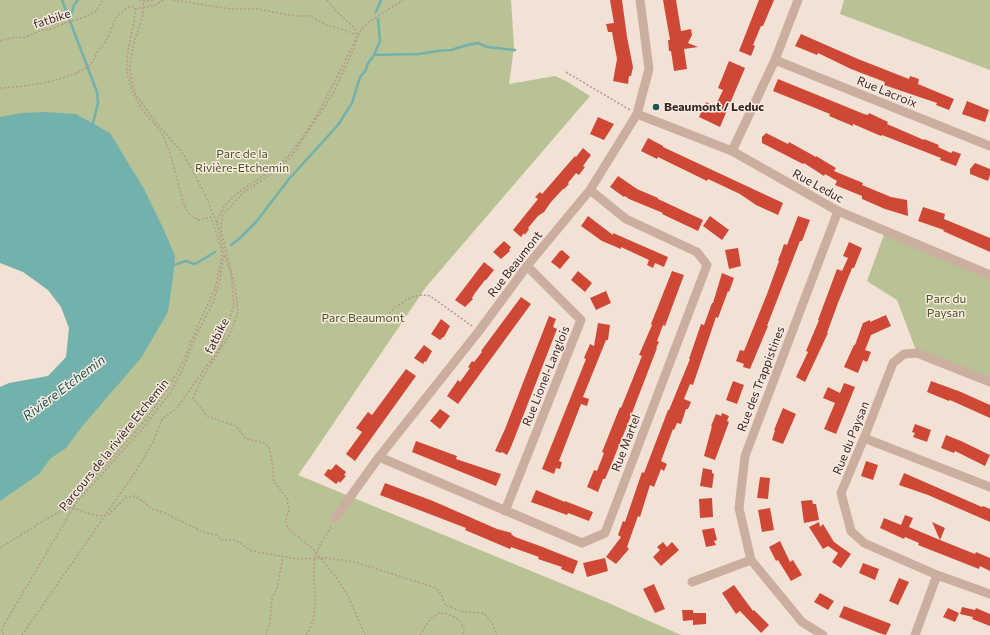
<!DOCTYPE html>
<html>
<head>
<meta charset="utf-8">
<style>
	body { margin:0 }
	canvas { display:block; background:#f2e1d5 }
</style>
</head>
<body>
<canvas width="990" height="635"></canvas>
<script>
const context = document.querySelector('canvas').getContext('2d');
context.lineJoin = 'round';
function paint(path, color) { context.fillStyle = color; context.fill(path, 'evenodd'); }
function strokePath(path, color, width, dash) { context.strokeStyle = color; context.lineWidth = width; context.lineCap = dash ? 'butt' : 'round'; context.setLineDash(dash || []); context.stroke(path); }
function write(font, color, halo, rows, align = 'center') {
  context.font = font + ' Commissioner,sans-serif'; context.lineWidth = 3; context.setLineDash([]); context.textBaseline = 'middle'; context.strokeStyle = halo; context.fillStyle = color; for (const [text, x, y, turn = 0] of rows) {
    context.save(); context.translate(x, y); context.rotate((+turn || 0) * Math.PI / 180); context.textAlign = isNaN(turn) ? turn : align; if (halo) context.strokeText(text, 0, 0); context.fillText(text, 0, 0); context.restore();
  }
}
const green = new Path2D(`
	M0,0H511L514,47L509,84L555,76L566,81L590,96L426,287L310,458L298,475L604,601L681,635H0V436L111,353L0,183Z
	M844,0H990V70L840,14Z
	M885,232L990,275V382L917,353L897,300L867,281Z`);
const water = new Path2D(`
	M45,112L76,114L110,133L144,189L163,228L175,256L173,277L168,312L141,358L84,424L66,448L51,458L39,474L0,501V387L9,383L48,376L66,357L69,328L61,307L48,290L23,272L0,263V117L22,113Z`);
const stream = new Path2D(`
	M62,0L97,92L98,103L93,123L91,125
	M376,12L381,0
	M70,19L74,5L78,0
	M374,55L419,54L437,51L451,50L467,45L478,43L487,47L515,50
	M231,245L239,239L256,222L289,179L338,125L352,103L360,77L366,70L367,65L374,55L380,41L378,19
	M174,265L186,261L194,264L197,263L215,252`);
const building = new Path2D(`
	M610,0H622L627,37L633,67L631,76H629L628,84L613,81L617,59L612,32H608L606,24L614,23Z
	M663,0H676L681,31L691,29L692,35L688,43L698,47L684,49L687,69L674,71L671,51H669L668,40H670Z
	M759,0H774L763,26H761L753,45L755,46L751,56L739,51Z
	M801,34L858,59L909,79L910,76L919,79L918,84L954,99L949,110L936,105L937,103L884,85L885,82L851,69L818,53L817,55L795,46Z
	M729,61L745,68L720,127L699,117L706,102L715,107L723,90L718,88Z
	M778,79L864,114L868,115L869,113L888,122L887,124L924,140V139L939,145L938,147L951,153L953,151L961,154L956,166L940,160L941,158L882,135L881,136L853,124V126L829,116L830,114L773,91Z
	M967,101L989,110L985,122L962,114Z
	M598,117L614,124L604,140L590,134Z
	M766,133L788,144L789,142L816,157V156L836,168L834,171L863,183L862,185L891,197L907,200L908,216L885,209L862,199V196L835,185L837,181L825,174L824,176L804,163L803,164L762,143V137Z
	M648,138L663,146V147L783,203L778,215L756,205L740,194L708,179L707,181L658,157L657,159L641,151Z
	M583,148L591,155L583,166L585,167L579,175L576,173L568,183L569,184L564,189H563L551,202L544,212L538,216L528,228L529,229L525,235L524,233L521,237L513,230L538,199L535,197L540,192L542,194L575,156L576,157Z
	M975,163L990,169V175L988,181L970,174V169Z
	M618,176L637,189L658,198V199L703,220L698,231L662,214L663,213L629,199L625,196L624,197L610,187Z
	M923,207L945,214L944,219L990,238V252L943,231L944,230L918,221Z
	M588,216L613,235V233L668,257L664,267L655,263L653,268L647,265L649,260L621,247V249L602,241L581,226Z
	M710,216L729,230L722,240L703,226Z
	M798,216L810,220L802,241H800L767,326H768L750,369L743,367L744,364L736,361L740,350L744,351L767,294L779,261L778,260L781,253L784,244L787,245Z
	M504,241L511,247L509,250L510,251L501,259L493,252Z
	M849,242L862,248L854,268H852L838,303L827,333H828L805,382L796,377L808,352L806,351L819,320H818L837,269L842,271L848,258L843,256Z
	M738,248L741,266L729,269L725,250Z
	M562,250L570,257L560,269L551,262L560,251H561Z
	M484,262L494,270L486,280H485L475,293L472,298L473,299L465,307L455,300Z
	M578,271L592,283L585,292L571,280Z
	M672,271L684,275L665,326L663,325L657,341L659,342L656,348H657L627,426L609,470L605,479H603L598,492L587,487L594,470L597,471L604,453L602,452L620,407L621,408L642,356L639,355L652,325L651,324L655,314Z
	M722,273L734,278L729,292L728,291L718,318L716,317L693,385L690,384L684,399L691,402L688,409H686L681,424L677,423L674,430L673,429L661,461L667,464L664,471L661,469L654,487L650,485L640,517L638,516L627,547L629,549L616,564L606,557L621,537L618,535L623,521L625,522L642,472L644,473L668,410H669L690,359H689L701,324L704,325L712,303H713Z
	M606,291L611,303L596,310L590,298Z
	M521,297L531,304L458,404L447,396L458,380L460,382L470,368L468,367L472,361L474,362L482,352L481,351Z
	M886,315L891,326L871,335L865,350L871,352L867,362L863,360L858,373L844,367L854,345H855L863,323L870,320V322Z
	M549,316L556,319L553,327L557,329L511,447L507,455L502,452L501,453L495,451L505,429Z
	M441,319L450,326L444,337H443L440,340L431,334Z
	M598,323L610,325L608,340H606L583,397L589,399L587,406L581,404L559,461L562,462L560,469L556,468L554,474L542,469L586,359L584,358L590,344L594,346Z
	M424,345L432,351L426,362L425,361L423,364L414,358Z
	M406,369L416,376L355,461L346,454L362,432L356,428L368,412L372,415Z
	M733,381L744,385L737,404L726,400Z
	M931,381L961,392L990,405V418L950,400L949,401L927,392Z
	M844,383L855,387L836,434L824,429L835,403L823,398L828,387L840,393Z
	M783,408L796,414L783,444L772,440L775,430H774Z
	M440,409L450,416L440,429L430,421Z
	M722,413L729,416L727,421L729,422L715,460L704,456L712,426H711L716,414L721,416Z
	M915,424L931,430L927,442L913,437L915,433L912,432Z
	M946,435L961,441L990,455L985,466L955,451L954,453L941,448Z
	M416,441L457,456L456,459L501,474L496,486L412,452Z
	M866,461L878,465L873,480L861,476Z
	M336,464L346,472L344,475L346,476L340,483L339,481L336,484L324,475L328,469L331,470Z
	M703,468L712,470V473L714,474L712,488L700,486Z
	M904,473L982,507L983,506L990,509V522L928,495L899,485Z
	M760,477L770,478L768,499L757,498Z
	M385,483L433,501L497,529L512,533L511,534L515,537L540,546L578,561L573,574L561,569L562,567L538,559L539,557L511,547L510,549L465,530L466,528L380,495Z
	M536,490L565,502V501L593,512L589,521L568,513L567,515L531,502Z
	M712,498L713,517L700,518L699,499Z
	M812,500L813,504H816L819,520L804,523L801,501Z
	M770,508L774,530L762,532L758,510Z
	M905,515L913,518L909,527L940,540L932,522L945,528L940,540L975,554L976,552L990,558V571L980,566L979,569L918,545L919,543L905,537L904,539L880,528L884,518L901,525Z
	M819,522L820,527L823,524L834,542L851,554L841,568L832,562L838,553L828,546L823,549L809,527Z
	M714,528L717,540L714,541L716,545L706,547L702,530Z
	M780,541L790,562L793,560L802,575L791,581L778,560L776,561L769,547Z
	M663,542L667,547L672,542L679,550L661,566L653,557L660,550L657,547Z
	M605,558L608,571L587,577L583,563Z
	M863,563L879,569L875,580L859,573Z
	M899,578L909,582L898,605L889,601Z
	M654,584L665,609L655,613L643,589Z
	M734,585L753,611L754,610L769,625L761,633L740,611L736,614L722,593Z
	M820,593L834,601L828,610L814,602Z
	M844,606L891,624L886,635L879,633L839,617Z
	M962,607L975,610L976,608L990,614V626L972,619L973,617L960,614Z
	M948,608L959,613L955,622L943,617Z
	M682,610H693V613H706V624L693,625V620L683,621Z`);
const path = new Path2D(`
	M139,0L147,1L154,0
	M173,0L231,9H258L295,16H309L327,25L345,30L356,35
	M327,0L337,12L355,28L357,37L354,48L334,92L292,156L278,169L243,193L223,215L221,225V230L236,292L238,312L230,334L203,377L193,398L207,416L233,425L236,426L246,439L262,442L269,447L272,461L274,482L287,498L289,510L286,519V525L289,529L313,549L336,577L348,596L365,635
	M135,9L156,5L163,0
	M0,41L14,37L23,38L42,30L51,29L65,23L85,17L96,11L103,0
	M566,72L630,110
	M0,88C25,87 68,81 89,66C94,62 95,56 98,51C102,46 106,41 109,35C112,30 112,23 116,18C119,14 127,7 132,6L135,9C135,32 123,53 128,76C131,91 138,105 148,117C153,123 160,129 163,136C173,157 177,182 184,204L188,213L198,220L211,217L221,248L222,257L215,289L198,325L183,362L166,391L147,418L123,446L90,481L71,507
	M217,223C224,191 266,180 286,158C310,132 326,99 342,67C348,55 354,42 361,30L369,22L403,0
	M389,313C402,303 413,292 430,296L472,326
	M73,508C84,511 97,519 109,514L125,498L134,496L140,499L152,509L165,513L203,532L216,535L222,540H235L252,551L297,559L326,558L355,562L433,587L439,591L442,596L445,605L464,612L484,613L492,623L497,635
	M0,548L53,515L71,507
	M3,635L2,631L4,625L76,503L143,428L170,393L182,371L196,336L213,303L220,280L224,254L221,239L217,223L204,192L184,155L154,120L136,95L133,86L130,71V63L134,42L143,16V0
	M22,635L134,474L153,442L162,419L177,408L221,346L234,305L231,274L227,262L224,254
	M266,635L270,623L272,599L277,588L283,557
	M306,635C322,612 311,585 315,559C317,547 326,536 332,525
	M420,635L430,619L439,613C450,613 460,618 464,629L463,635`);
const street = new Path2D(`
	M775,60L990,146
	M637,114L732,151L838,211L990,275
	M732,151L775,60L798,0
	M864,438L990,487
	M379,457L582,543L605,533L707,265L697,252L626,219L590,190
	M505,511L581,320L527,266
	M335,518L379,457L479,331L527,266L590,190L637,114L649,69L640,0
	M937,575L864,543L851,531L841,493L864,438L893,363L904,354L917,353L990,382
	M692,582L751,560
	M823,635L802,622L751,560L739,508L745,456L838,211
	M915,635L937,575L990,594`);
const markers = [
	[656,107,4,"#175854"]
];
const streetNames = [
	["fatbike",52,19,-18],
	["Rue Lacroix",887,92,22],
	["Rue Leduc",818,186,29],
	["Rue Beaumont",515,264,-52],
	["fatbike",217,336,-63],
	["Rue Lionel-Langlois",546,376,-68],
	["Rue des Trappistines",761,379,-69],
	["Rue du Paysan",851,438,-68],
	["Rue Martel",626,443,-69],
	["Parcours de la rivière Etchemin",114,445,-51]
];
const poiNames = [
	["Beaumont / Leduc",664,107]
];
const parkNames = [
	["Parc de la",242,154],
	["Rivière-Etchemin",242,168],
	["Parc du",946,299],
	["Paysan",946,313],
	["Parc Beaumont",363,318]
];
const waterNames = [
	["Rivière Etchemin",64,388,-37]
];
paint(green, '#b8c294');
paint(water, '#72b1ac');
strokePath(stream, '#72b1ac', 2.5);
paint(building, '#cf4836');
strokePath(path, '#b6988a', 1.5, [2, 2]);
strokePath(street, '#cbaea0', 9);
for (const [x, y, r, color] of markers) { const dot = new Path2D(); dot.arc(x, y, r, 0, 2 * Math.PI); context.fillStyle = color; context.fill(dot); strokePath(dot, '#faebe1', 1.5); }
write('12px', '#342724', '#faebe1', streetNames);
write('bold 12px', '#342724', '#faebe1', poiNames, 'left');
write('12px', '#485426', '#faebe1', parkNames);
write('italic 13px', '#175854', '#faebe1', waterNames);
</script>
</body>
</html>
